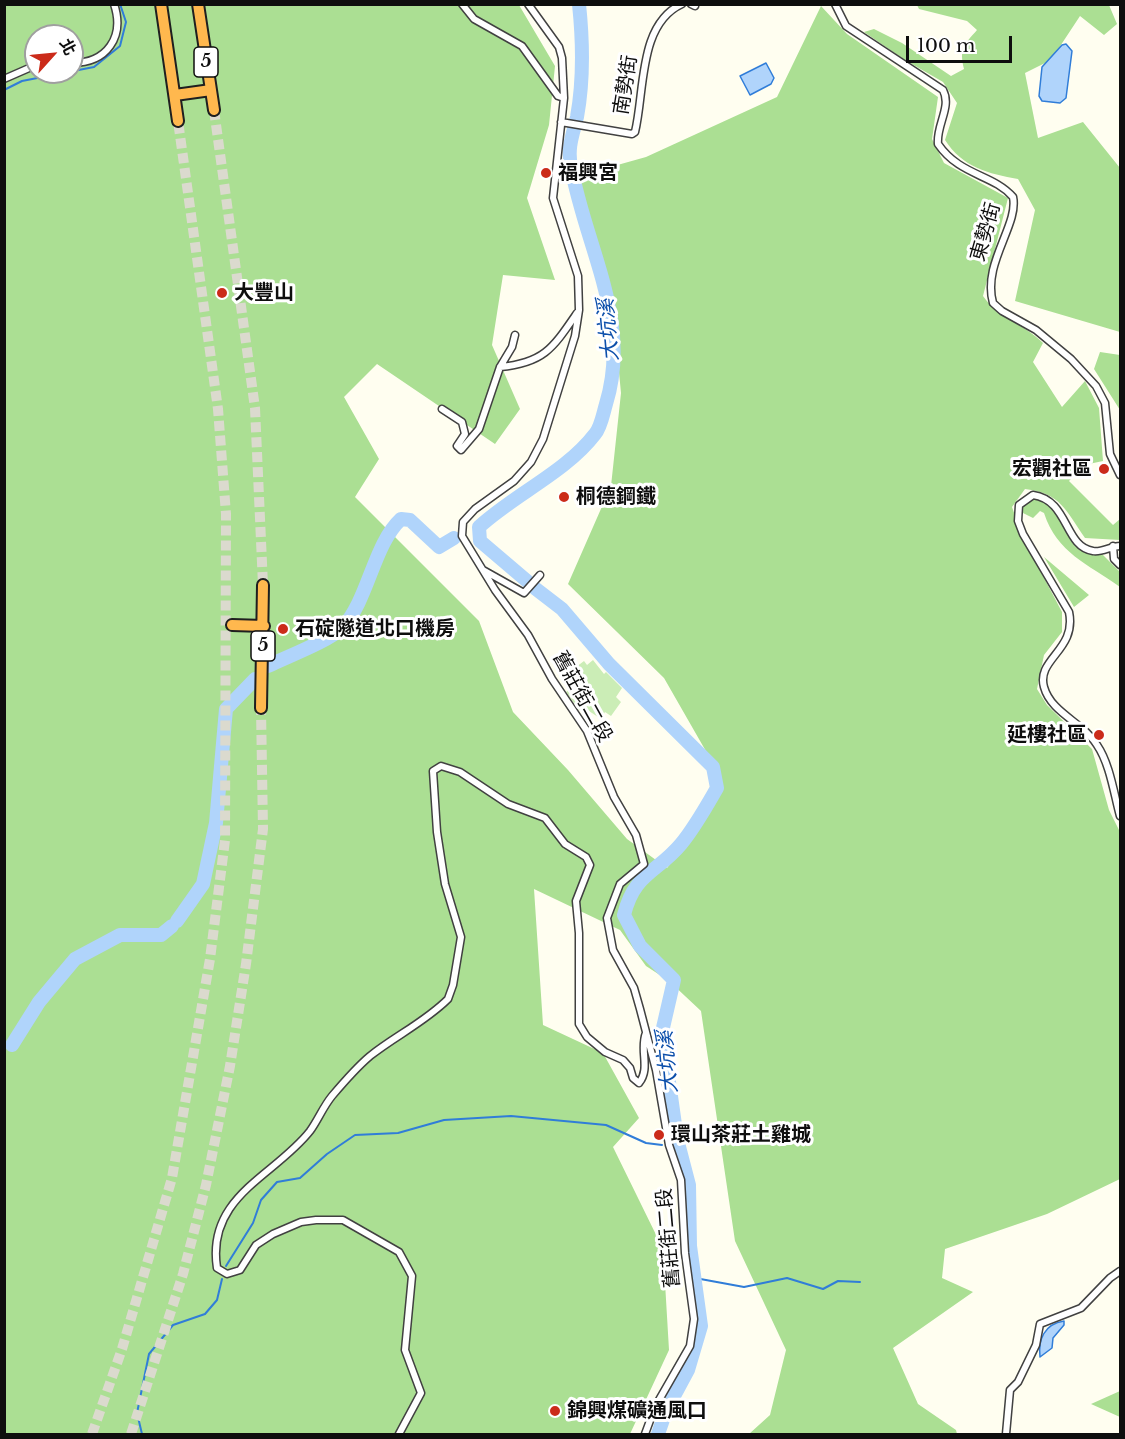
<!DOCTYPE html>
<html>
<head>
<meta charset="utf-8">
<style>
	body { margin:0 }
	#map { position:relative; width:1125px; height:1439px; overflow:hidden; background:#fffef0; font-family:"Libre Baskerville","Noto Sans TC",serif }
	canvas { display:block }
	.frame { position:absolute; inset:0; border:6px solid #0e0e0e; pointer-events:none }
	.north { position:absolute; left:24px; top:24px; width:60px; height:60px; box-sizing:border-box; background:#fff; border:2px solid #9f9f9f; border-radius:50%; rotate:63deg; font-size:16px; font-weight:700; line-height:24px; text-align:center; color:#0e0e0e }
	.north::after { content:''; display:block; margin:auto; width:21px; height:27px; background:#cb2b1a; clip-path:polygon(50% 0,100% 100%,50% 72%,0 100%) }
	.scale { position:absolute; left:906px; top:36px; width:106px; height:27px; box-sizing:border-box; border:3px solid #0e0e0e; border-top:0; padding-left:8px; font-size:18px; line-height:21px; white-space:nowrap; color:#0e0e0e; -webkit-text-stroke:4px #fff; paint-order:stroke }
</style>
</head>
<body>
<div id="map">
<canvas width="1125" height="1439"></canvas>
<div class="frame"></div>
<div class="north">北</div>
<div class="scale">100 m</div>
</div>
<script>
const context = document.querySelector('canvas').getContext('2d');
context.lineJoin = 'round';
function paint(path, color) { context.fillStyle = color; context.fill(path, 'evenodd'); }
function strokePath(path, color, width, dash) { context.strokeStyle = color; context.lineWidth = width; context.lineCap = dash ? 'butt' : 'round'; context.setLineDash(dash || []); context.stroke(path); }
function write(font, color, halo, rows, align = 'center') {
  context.font = font + ' "Libre Baskerville","Noto Sans TC",serif'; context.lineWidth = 6; context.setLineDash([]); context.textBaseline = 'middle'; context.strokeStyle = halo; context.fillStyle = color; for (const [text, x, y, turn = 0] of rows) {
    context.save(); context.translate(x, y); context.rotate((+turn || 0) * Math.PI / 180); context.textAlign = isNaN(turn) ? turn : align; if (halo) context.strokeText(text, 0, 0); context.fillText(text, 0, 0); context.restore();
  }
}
const green = new Path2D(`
	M593,660L604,674L606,672L622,688L616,697L621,702L611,716L605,712L601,719L583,707L579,710L566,692L574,686L565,670L569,666L572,670L584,661L587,665Z`);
const forest = new Path2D(`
	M5,5H519L555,66L549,125L527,198L555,280L503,275L492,345L520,409L495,444L377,364L344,397L379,459L355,497L479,621L513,712L568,770L627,839L667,868L710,812L715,767L664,678L568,584L611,486L621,393L615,331L593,242L571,178L646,157L777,97L821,6L847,34L938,97L932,139L944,163L1008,198L983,296C1000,320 1022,322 1043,343L1033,362L1062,407L1085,381L1099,408L1103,461L1084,465L1069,481L1113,525L1120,519V540L1085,538C1066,511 1061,493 1025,489L1012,507L1023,538L1062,612V632L1044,655L1037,689L1047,705L1092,749L1109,810L1120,832V1179L1047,1214L945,1249L942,1278L973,1292L893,1348L918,1404L956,1430L957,1434H749L770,1415L786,1350L735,1241L701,1011L669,981L646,966L620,930L534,889L543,1025L603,1053L639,1118L613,1147L663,1249L669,1350L630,1434H5ZM36,36H72V72H36Z
	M917,5H1109L1117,24L1104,35L1080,16L1051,60L1025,73L1038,138L1083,122L1120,168V332L1015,301L1035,210L1018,179C989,174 962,167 945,140L957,103L943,82L905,60L864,32L874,29L902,43L951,76L964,69C959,48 964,45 977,30L967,21L919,9Z
	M1100,352L1120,355V410L1094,369Z
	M1029,499C1054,498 1063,528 1075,546L1102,554L1120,572V587C1088,564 1057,553 1044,513L1040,511L1033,518L1023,513V506Z
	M1044,557L1089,595L1074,607Z
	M1120,1391V1417L1091,1404Z`);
const water = new Path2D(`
	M1066,44L1072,51L1066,98L1060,103L1042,101L1039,96L1042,67L1062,45Z
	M766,63L774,78L771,84L750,95L740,76Z
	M1064,1321V1325L1053,1338L1052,1348L1040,1357C1038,1340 1044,1324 1064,1321Z`);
const stream = new Path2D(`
	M4,90L22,81L94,67L120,46L126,22L120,4
	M674,1140L677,1139
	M226,1266L253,1223L261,1200L277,1182L300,1178L327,1154L355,1135L398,1133L444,1120L511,1116L606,1125L646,1143L662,1145
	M695,1278L744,1287L787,1278L823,1289L838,1281L860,1282
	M142,1434L137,1413L149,1354L173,1325L205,1314L217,1300L222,1279`);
const river = new Path2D(`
	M527,581L480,541L479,527C515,494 566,472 595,434C601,427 603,414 606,404C632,320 585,246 571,166C567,148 573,134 577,117C584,79 583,42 579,4
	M536,589L562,609L609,664L713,767L717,788C706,807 695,827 681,844C657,873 634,873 624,915L640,946L674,980L662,1032L677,1139L689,1185L690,1246L701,1326L688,1370L666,1411L658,1434
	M268,666C286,657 329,641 342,628C369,599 373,545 401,519L410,520L439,547L454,538
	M177,921L203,884L216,823L226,709L255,679
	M12,1045L39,1002L75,959L120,935H161L172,926`);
const motorwayTunnel = new Path2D(`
	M214,110L255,408L263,585
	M92,1434L122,1349L172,1178L210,959L225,840L226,514L218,409L178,121
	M131,1434L183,1274L206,1185L230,1066L246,964L263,829L261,708`);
const minor = new Path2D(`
	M462,4L474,19L522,46L558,96L564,98
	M528,4L559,47L562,58L564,98L553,198L578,276L579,310L575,336L543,439L531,462L514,481L475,509L463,522L462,536L495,590L528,635L552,679L587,731L614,797L636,835L644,864L620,884L607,918L613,950L634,988L640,1009L656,1070L669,1145L681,1180L685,1253L694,1319L690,1346L655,1407L645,1434
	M691,4L695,6
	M835,4L846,26L943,90C952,107 936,125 938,144C960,176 993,174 1013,197C1019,225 982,263 993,303L1002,311L1036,330L1071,359L1096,386L1105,403L1110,454L1120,475
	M72,63C107,63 125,37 114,4
	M4,79L36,65
	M561,122L632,134L635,132C645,91 638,24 682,4
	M500,367C544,363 553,348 577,313
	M442,409L462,422L465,434L457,446L461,450L479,429L500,367L512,347L515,335
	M1113,546L1114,559L1120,565
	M1120,546C1111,546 1101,553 1093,551C1064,547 1069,500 1033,495L1019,505L1018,521L1023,534L1069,612C1077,650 1036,659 1044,687C1051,713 1084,723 1097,745C1110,764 1114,794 1120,816
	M483,570L524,593L540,575
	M399,1434L421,1393L405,1350L412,1276L399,1252L343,1220H316L301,1222L273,1234L256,1245L240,1270L227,1274L217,1268C206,1196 275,1176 310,1131C318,1120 323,1107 332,1096C343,1083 357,1067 370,1056C395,1036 425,1022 448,999L453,985L461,937L445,884L437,832L433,771L441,766L460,772L508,804L545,818L565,844L586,857L590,865L576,901L579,933V1024L587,1037L605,1052L623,1060L630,1068L633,1078L639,1083C651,1068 639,1050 646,1033
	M1006,1434L1010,1390L1018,1382L1036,1345L1040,1324L1081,1308L1110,1278L1120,1271`);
const motorway = new Path2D(`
	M161,4L178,121
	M198,4L214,110
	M175,95L211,90
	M232,625L264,626
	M261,708L263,585`);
const markers = [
	[546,173,6,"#cb2b1a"],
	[222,293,6,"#cb2b1a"],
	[1104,469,6,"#cb2b1a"],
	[564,497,6,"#cb2b1a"],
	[283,629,6,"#cb2b1a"],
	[1099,735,6,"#cb2b1a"],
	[659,1135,6,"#cb2b1a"],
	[555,1411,6,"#cb2b1a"]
];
const shields = [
	[206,62,24],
	[263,646,24]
];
const shieldNames = [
	["5",206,62],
	["5",263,646]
];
const streetNames = [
	["南勢街",626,85,-81],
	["東勢街",986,232,-74],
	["舊莊街二段",582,697,61],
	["舊莊街二段",669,1238,-95]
];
const poiNames = [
	["福興宮",558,173],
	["大豐山",234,293],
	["宏觀社區",1092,469,"right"],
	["桐德鋼鐵",576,497],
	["石碇隧道北口機房",295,629],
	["延樓社區",1087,735,"right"],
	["環山茶莊土雞城",671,1135],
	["錦興煤礦通風口",567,1411]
];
const waterNames = [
	["大坑溪",609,330,-95],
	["大坑溪",668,1062,-95]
];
paint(green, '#cbedb6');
paint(forest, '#abdf93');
paint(water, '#b0d4fb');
strokePath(water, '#307dd8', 1.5);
strokePath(stream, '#307dd8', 2);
strokePath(river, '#b0d4fb', 14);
strokePath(motorwayTunnel, '#dbdace', 10, [10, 5]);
strokePath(minor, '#414141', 9);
strokePath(motorway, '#1f1f1f', 14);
strokePath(minor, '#fff', 6);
strokePath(motorway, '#ffb84e', 10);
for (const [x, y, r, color] of markers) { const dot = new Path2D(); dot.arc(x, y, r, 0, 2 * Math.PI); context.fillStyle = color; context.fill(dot); strokePath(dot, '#fff', 2); }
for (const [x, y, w] of shields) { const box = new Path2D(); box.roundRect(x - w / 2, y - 15, w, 30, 4.5); context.fillStyle = '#fff'; context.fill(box); strokePath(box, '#0e0e0e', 1.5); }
write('bold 18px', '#0e0e0e', null, shieldNames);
write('20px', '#0e0e0e', '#fff', streetNames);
write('bold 20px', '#0e0e0e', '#fff', poiNames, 'left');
write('italic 21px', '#0c4fab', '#fff', waterNames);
</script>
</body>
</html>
